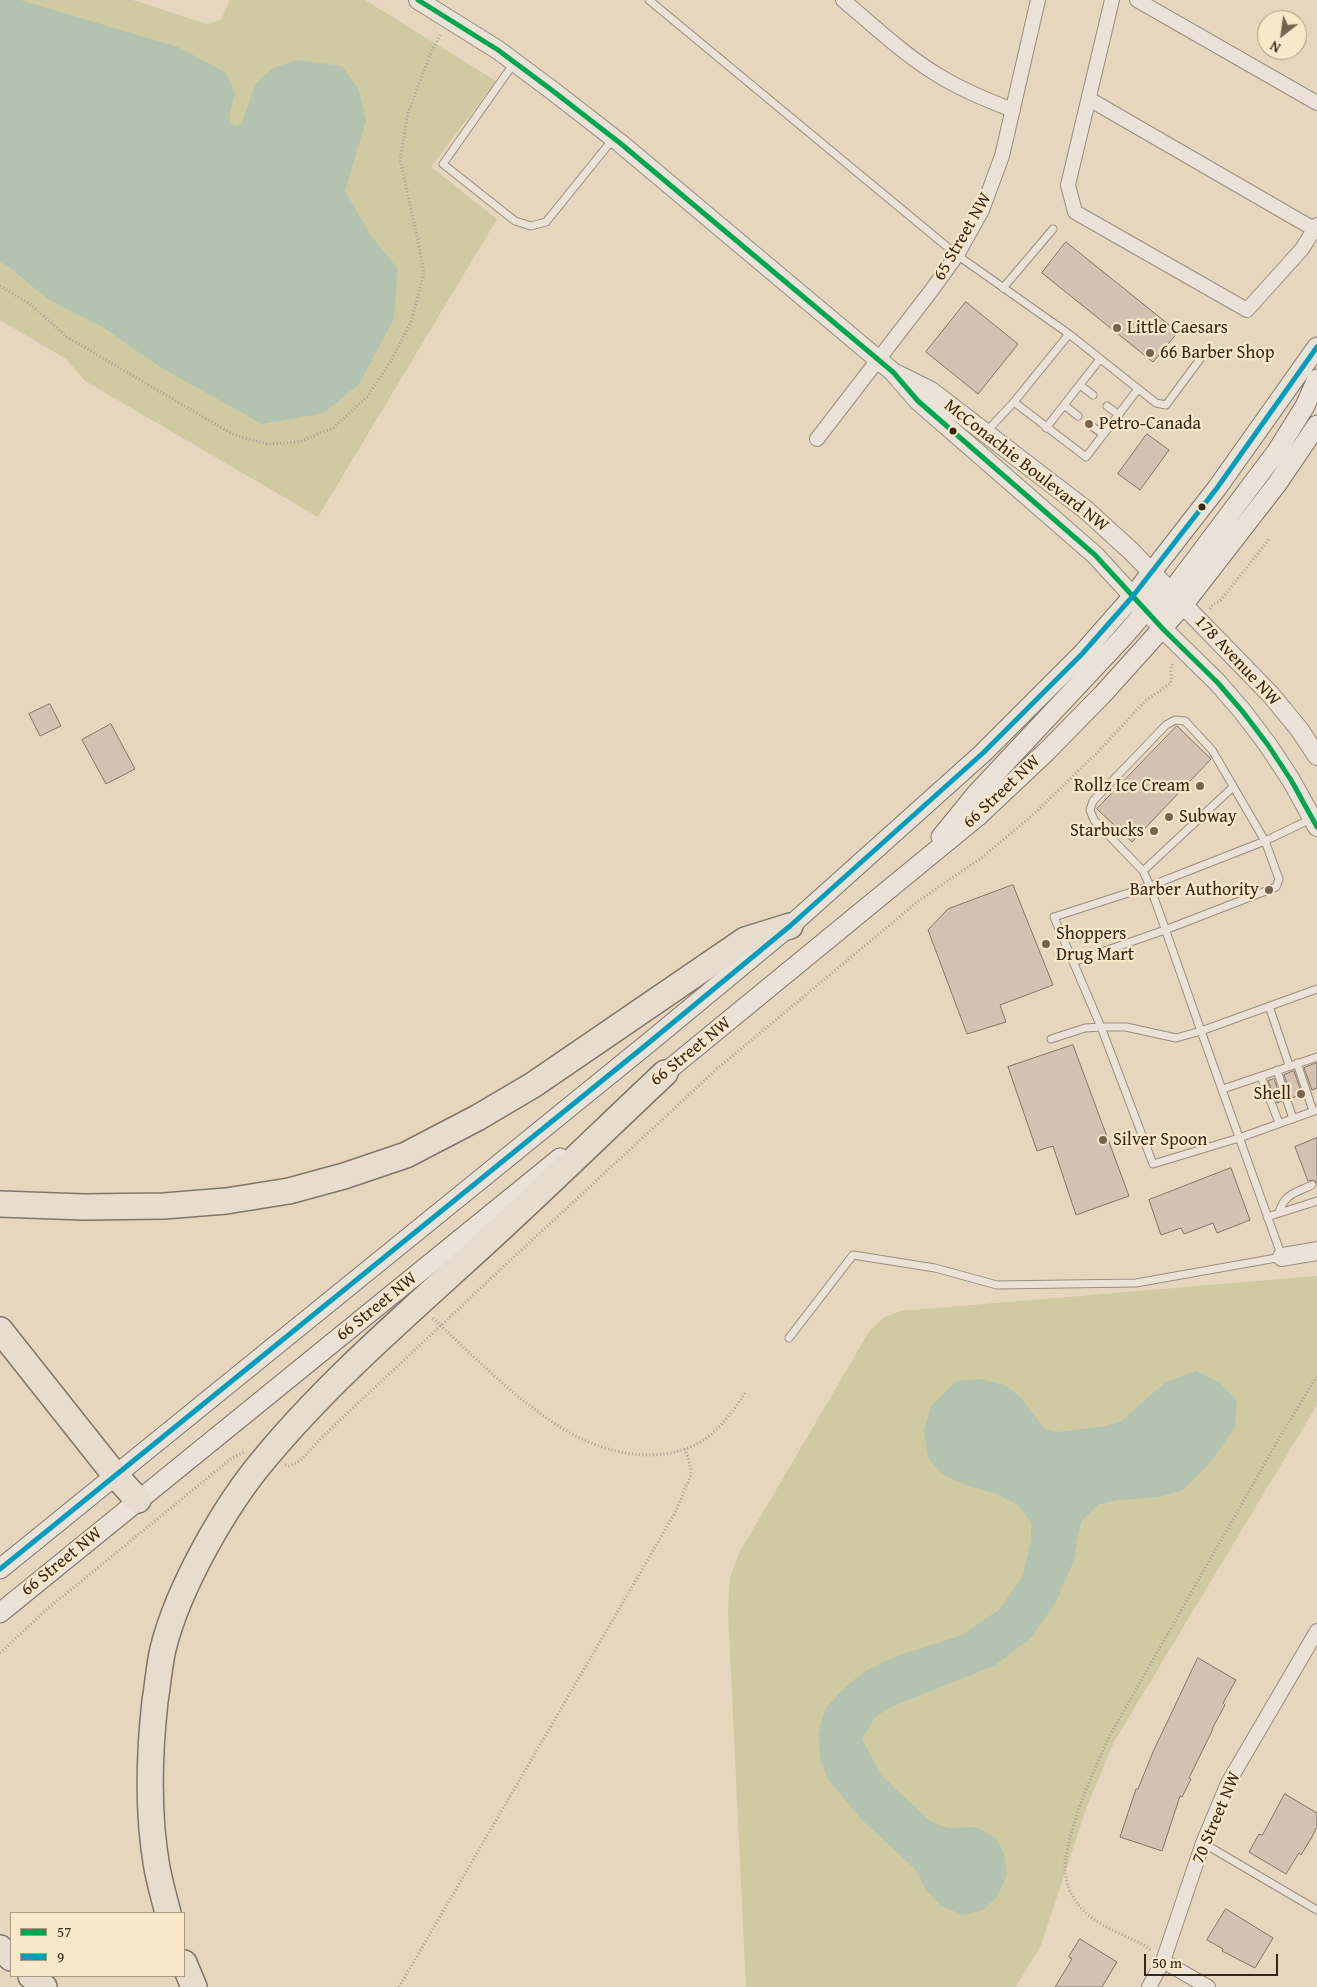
<!DOCTYPE html>
<html>
<head>
<meta charset="utf-8">
<style>
	body { margin:0 }
	#map { position:relative; width:1317px; height:1987px; overflow:hidden; background:#e7d6be; font-family:"Gentium Book Plus",serif }
	canvas { display:block }
	.legend { position:absolute; left:10px; top:1912px; width:175px; height:65px; box-sizing:border-box; background:#fae7ca; border:1px solid #ac9a83; margin:0; padding:6px 9px; list-style:none; font-size:15px; color:#382618 }
	.legend li { display:flex; align-items:center; gap:10px; height:25px }
	.legend b { width:25px; border:1px solid #ac9a83 }
	.north { position:absolute; left:1257px; top:10px; width:50px; height:50px; box-sizing:border-box; background:#fae7ca; border:1px solid #ac9a83; border-radius:50%; rotate:210deg; font-size:14px; font-weight:700; line-height:20px; text-align:center; color:#382618 }
	.north::after { content:''; display:block; margin:auto; width:18px; height:22px; background:#756452; clip-path:polygon(50% 0,100% 100%,50% 72%,0 100%) }
	.scale { position:absolute; left:1144px; top:1954px; width:134px; height:22px; box-sizing:border-box; border:2px solid #382618; border-top:0; padding-left:6px; font-size:15px; line-height:18px; white-space:nowrap; color:#382618; -webkit-text-stroke:4px #fae7ca; paint-order:stroke }
</style>
</head>
<body>
<div id="map">
<canvas width="1317" height="1987"></canvas>
<ul class="legend">
<li><b style="height:6px;background:#00a651"></b>57</li>
<li><b style="height:6px;background:#069cbc"></b>9</li>
</ul>
<div class="north">N</div>
<div class="scale">50 m</div>
</div>
<script>
const context = document.querySelector('canvas').getContext('2d');
context.lineJoin = 'round';
function paint(path, color) { context.fillStyle = color; context.fill(path, 'evenodd'); }
function strokePath(path, color, width, dash) { context.strokeStyle = color; context.lineWidth = width; context.lineCap = dash ? 'butt' : 'round'; context.setLineDash(dash || []); context.stroke(path); }
function write(font, color, halo, rows, align = 'center') {
  context.font = font + ' "Gentium Book Plus",serif'; context.lineWidth = 4.5; context.setLineDash([]); context.textBaseline = 'middle'; context.strokeStyle = halo; context.fillStyle = color; for (const [text, x, y, turn = 0] of rows) {
    context.save(); context.translate(x, y); context.rotate((+turn || 0) * Math.PI / 180); context.textAlign = isNaN(turn) ? turn : align; if (halo) context.strokeText(text, 0, 0); context.fillText(text, 0, 0); context.restore();
  }
}
const green = new Path2D(`
	M0,0H133L207,24L221,20L230,0H365L496,81L431,167L497,219L318,517L85,381L66,359L0,320Z
	M1317,1276V1405L1114,1742L1086,1809L1041,1945L1016,1987H746L728,1611L730,1578L738,1555L870,1330L885,1317L901,1311Z`);
const water = new Path2D(`
	M0,0H20L178,47L226,73L235,94L230,114V123L235,126H239L242,122L256,83L273,68L297,60L342,66L359,90L366,121L345,191L371,236L398,269L394,318L360,383L324,413L262,424L160,367L104,328L49,300L9,267L0,262Z
	M1196,1371L1219,1382L1237,1400L1235,1427L1210,1463L1183,1490L1159,1497L1120,1500L1099,1504L1081,1522L1074,1560L1056,1602L1031,1638L994,1666L895,1705L875,1717L862,1739L881,1775L931,1822L948,1828L976,1827L996,1838L1004,1853L1007,1875L996,1898L983,1910L964,1915L942,1907L926,1890L915,1869L861,1819L828,1779L820,1758L818,1734L825,1709L846,1686L867,1670L897,1656L962,1635L1000,1609L1023,1575L1031,1540V1523L1019,1506L997,1494L965,1485L942,1474L928,1458L924,1431L931,1406L957,1381L980,1379L1005,1385L1021,1398L1045,1429L1058,1432L1106,1426L1121,1421L1166,1382Z`);
const building = new Path2D(`
	M1066,242L1178,332L1153,362L1042,273Z
	M966,302L1018,344L978,394L926,352Z
	M1147,434L1169,450L1140,490L1118,474Z
	M50,704L61,726L40,736L29,714Z
	M111,724L135,769L106,784L82,740Z
	M1177,726L1211,759L1132,842L1097,809Z
	M1013,885L1053,985L1000,1005L1006,1022L967,1034L928,930L948,909Z
	M1073,1045L1129,1196L1076,1215L1053,1146L1037,1151L1008,1067Z
	M1317,1063V1088L1312,1090L1304,1068Z
	M1294,1071L1302,1094L1292,1098L1284,1075Z
	M1274,1079L1282,1101L1277,1103L1268,1081Z
	M1317,1138V1183L1313,1180L1308,1181L1295,1147Z
	M1231,1168L1250,1220L1217,1233L1213,1223L1184,1234L1181,1228L1161,1235L1149,1200Z
	M1198,1658L1236,1680L1223,1703L1225,1705L1212,1729H1213L1189,1778L1191,1779L1182,1797L1180,1796L1162,1851L1120,1837L1136,1789H1138L1153,1752Z
	M1285,1794L1317,1813V1827L1312,1837L1301,1855L1299,1853L1286,1874L1249,1852L1259,1834L1262,1835Z
	M1226,1909L1273,1938L1255,1968L1222,1951L1223,1949L1207,1940Z
	M1080,1939L1117,1962L1102,1987H1055L1072,1959L1069,1957Z`);
const path = new Path2D(`
	M0,286L30,304L67,337L234,435L267,444L299,442L333,428L367,397L391,361L411,322L424,273L417,236L400,160L408,113L432,50L441,34
	M1210,609L1213,604L1220,601L1270,538
	M433,1318C472,1355 512,1396 557,1425C596,1451 651,1466 695,1445C717,1434 732,1413 745,1393
	M285,1465L289,1466L300,1461L322,1437L516,1255L718,1068L921,899L984,856L1036,812L1098,752L1144,702L1171,683V667L1173,663
	M0,1653L46,1610L232,1458L244,1452
	M1150,1950L1144,1945C1124,1935 1098,1926 1082,1909C1070,1896 1065,1882 1065,1864C1065,1857 1068,1849 1069,1842C1078,1805 1094,1770 1110,1735L1281,1435L1317,1376
	M399,1987L675,1513L691,1475V1468L685,1448`);
const service = new Path2D(`
	M649,0L957,255L1069,334L1156,403L1166,405L1203,355
	M514,63L443,164L515,221L531,226L546,222L613,139
	M1003,288L1053,229
	M1080,385L1093,395
	M1014,402L1086,457L1138,389
	M1064,405L1078,416
	M1107,406L1119,415
	M1093,427L1103,434
	M1046,428L1100,359
	M986,432L1014,402L1069,334
	M1143,871L1233,787
	M1073,962L1165,930L1276,887L1279,879L1265,841L1212,750L1185,721L1175,720L1166,725L1093,801L1090,810L1094,820L1143,871L1150,886L1265,841L1313,818
	M1269,1006L1289,1065
	M1051,1039L1085,1028L1101,1027L1054,917L1150,886L1201,1031L1176,1038L1126,1027H1101L1153,1164L1239,1138L1317,1110
	M1297,1063L1313,1111
	M1277,1070L1293,1119
	M1261,1076L1279,1123
	M1223,1089L1317,1057
	M1279,1213C1284,1194 1295,1193 1312,1185
	M1267,1217L1317,1201
	M789,1338L853,1255L935,1268L997,1285L1136,1283L1282,1257L1201,1031L1317,989
	M1203,1843L1317,1910`);
const minor = new Path2D(`
	M843,0C873,25 902,53 936,74C960,89 986,100 1013,110
	M1112,0L1068,185L1075,212L1247,310L1302,249L1317,225
	M1137,0L1317,103
	M1089,99L1314,229
	M817,439L931,291L957,255L982,210L1002,156L1038,0
	M1163,1961L1208,1987
	M1149,1987L1163,1961L1203,1843L1228,1783L1317,1631`);
const tertiary = new Path2D(`
	M418,0L498,50L553,91L620,143L893,372L918,401L1095,555L1163,629L1218,683L1243,712L1268,745L1291,780L1317,827
	M899,375L931,391L1086,510L1131,551L1271,695L1299,729L1317,756
	M1282,1257L1317,1251`);
const secondary = new Path2D(`
	M1163,629L1165,607L1171,592L1277,451L1305,406L1317,379
	M941,837L976,794L1125,635C1143,614 1158,601 1151,571
	M655,1081L977,817L1046,752L1102,695L1184,604L1277,484L1317,425
	M0,1569L646,1045L790,926L983,753L1082,654L1133,596L1217,488L1317,347
	M0,1613L560,1158`);
const motorway = new Path2D(`
	M0,1204L84,1207L164,1206L226,1201L289,1191L344,1176L406,1155L477,1118L533,1085L745,940L790,926
	M0,1330L115,1475L138,1500
	M168,1913C164,1898 160,1883 157,1868C147,1812 149,1756 155,1701C158,1684 159,1666 163,1649C178,1588 225,1505 266,1457C325,1386 395,1325 463,1263C532,1201 598,1136 665,1073
	M0,1948L11,1958
	M184,1963L194,1987
	M31,1976L44,1987`);
const bus1 = new Path2D(`
	M418,0L498,50L553,91L620,143L893,372L918,401L1095,555L1163,629L1218,683L1243,712L1268,745L1291,780L1317,827`);
const bus2 = new Path2D(`
	M0,1569L646,1045L790,926L983,753L1082,654L1133,596L1217,488L1317,347`);
const markers = [
	[1117,328,5,"#756452"],
	[1150,353,5,"#756452"],
	[1089,424,5,"#756452"],
	[953,431,4.5,"#382618"],
	[1202,507,4.5,"#382618"],
	[1200,786,5,"#756452"],
	[1169,817,5,"#756452"],
	[1154,831,5,"#756452"],
	[1269,890,5,"#756452"],
	[1046,944,5,"#756452"],
	[1301,1094,5,"#756452"],
	[1103,1140,5,"#756452"]
];
const streetNames = [
	["65 Street NW",963,237,-60],
	["McConachie Boulevard NW",1026,466,38],
	["178 Avenue NW",1237,661,47],
	["66 Street NW",1002,792,-43],
	["66 Street NW",691,1052,-39],
	["66 Street NW",377,1307,-39],
	["66 Street NW",62,1562,-39],
	["70 Street NW",1217,1818,-67]
];
const poiNames = [
	["Little Caesars",1127,328],
	["66 Barber Shop",1160,353],
	["Petro-Canada",1099,424],
	["Rollz Ice Cream",1190,786,"right"],
	["Subway",1179,817],
	["Starbucks",1144,831,"right"],
	["Barber Authority",1259,890,"right"],
	["Shoppers",1056,934],
	["Drug Mart",1056,955],
	["Shell",1291,1094,"right"],
	["Silver Spoon",1113,1140]
];
paint(green, '#cfcaa2');
paint(water, '#b3c3af');
paint(building, '#d5c1b1');
strokePath(building, '#817668', 1);
strokePath(service, '#998e7f', 9);
strokePath(minor, '#998e7f', 16);
strokePath(tertiary, '#998e7f', 20);
strokePath(secondary, '#817668', 21);
strokePath(motorway, '#817668', 28);
strokePath(path, '#aaa197', 3, [1, 2.5]);
strokePath(service, '#eae2d6', 7);
strokePath(minor, '#eae2d6', 14);
strokePath(tertiary, '#eae2d6', 18);
strokePath(secondary, '#eae2d6', 19);
strokePath(motorway, '#e6ddce', 25);
strokePath(bus1, '#00a651', 5);
strokePath(bus2, '#069cbc', 5);
for (const [x, y, r, color] of markers) { const dot = new Path2D(); dot.arc(x, y, r, 0, 2 * Math.PI); context.fillStyle = color; context.fill(dot); strokePath(dot, '#fae7ca', 2); }
write('18px', '#382618', '#fae7ca', streetNames);
write('18px', '#382618', '#fae7ca', poiNames, 'left');
</script>
</body>
</html>
